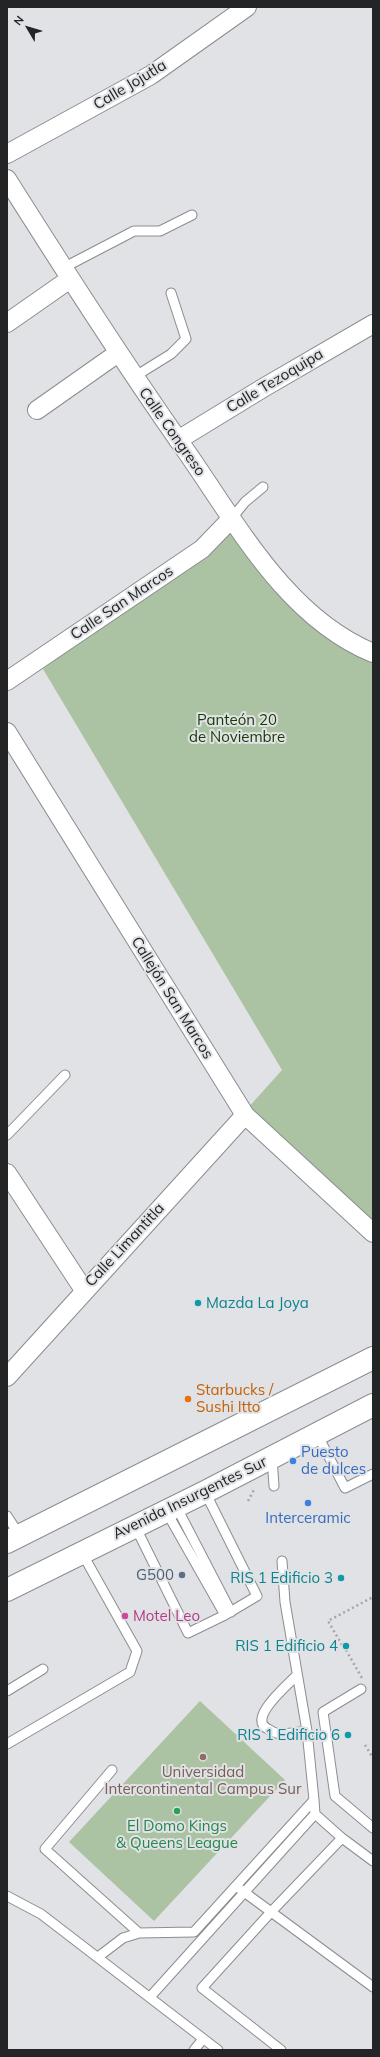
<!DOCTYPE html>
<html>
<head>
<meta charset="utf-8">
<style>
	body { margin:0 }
	#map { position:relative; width:380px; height:2057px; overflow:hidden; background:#e0e2e5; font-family:Mulish,sans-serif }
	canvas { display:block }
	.frame { position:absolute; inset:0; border:8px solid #232425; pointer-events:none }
	.north { position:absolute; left:8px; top:8px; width:40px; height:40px; -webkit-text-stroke:3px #e0e2e5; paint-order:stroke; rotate:308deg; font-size:11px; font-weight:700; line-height:16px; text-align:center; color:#232425 }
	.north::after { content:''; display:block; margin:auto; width:14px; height:18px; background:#232425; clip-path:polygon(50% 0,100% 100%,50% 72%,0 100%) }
</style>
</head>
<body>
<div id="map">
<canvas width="380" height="2057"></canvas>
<div class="frame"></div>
<div class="north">N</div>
</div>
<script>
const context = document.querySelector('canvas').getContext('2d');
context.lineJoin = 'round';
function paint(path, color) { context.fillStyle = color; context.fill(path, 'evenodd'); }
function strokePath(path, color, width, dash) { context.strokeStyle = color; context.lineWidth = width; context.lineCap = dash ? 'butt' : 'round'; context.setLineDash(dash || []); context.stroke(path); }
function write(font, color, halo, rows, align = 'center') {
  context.font = font + ' Mulish,sans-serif'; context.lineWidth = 4; context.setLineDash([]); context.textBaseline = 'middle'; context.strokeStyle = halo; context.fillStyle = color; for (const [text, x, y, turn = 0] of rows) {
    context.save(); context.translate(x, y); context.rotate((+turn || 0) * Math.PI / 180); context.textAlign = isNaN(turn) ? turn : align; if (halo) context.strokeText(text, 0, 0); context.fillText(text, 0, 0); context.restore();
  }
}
const green = new Path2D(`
	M235,522L268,569L373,654V1216L370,1222L247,1109L282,1070L43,669Z
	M200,1701L285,1780L154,1921L69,1842Z`);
const path = new Path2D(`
	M248,1501L255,1488
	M342,1645L328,1621L373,1597
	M346,1650L362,1678
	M365,1745L373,1758`);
const service = new Path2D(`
	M63,268L134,231H160L192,215
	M134,377L171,354L186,339L171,293
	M232,518L245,502L263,487
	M7,1135L65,1075
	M317,1434L345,1488L373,1474
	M272,1458L274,1486
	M176,1506L231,1612
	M166,1511L225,1615
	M7,1516L20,1536
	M135,1526L188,1633L225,1615L257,1596L205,1492
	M282,1561L285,1602L307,1731L314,1800
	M297,1675C289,1684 246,1719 268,1729C271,1731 275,1733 279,1734C288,1734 298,1732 307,1731
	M361,1689L323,1712L335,1796L373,1828
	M7,1691L43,1669
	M7,1744L130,1672L137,1651L82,1553
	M112,1770L45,1849L139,1933
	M315,1814L342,1838L373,1861
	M240,1889L373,1987
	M7,1896L41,1914L218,2050
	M98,1957L123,1938L139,1933L194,1932L314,1800L315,1814L150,1997
	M194,2050L203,2039
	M281,2050L202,1988L271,1912L342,1838`);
const minor = new Path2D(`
	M7,154L151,75L247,7
	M7,179C65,271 123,362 186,451C237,524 286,617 373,653
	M7,323L70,279
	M37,410L118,353
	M178,440L263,388L373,324
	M7,681L202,549L232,518
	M7,732L245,1115L373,1233
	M7,1173L84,1290
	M7,1377L245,1115`);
const secondary = new Path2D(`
	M7,1542L373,1358
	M7,1590L205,1492L373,1405`);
const markers = [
	[198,1303,4,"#0f9aa8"],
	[188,1399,4,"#e8710a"],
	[293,1461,4,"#3f7fe0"],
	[308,1503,4,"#3f7fe0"],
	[182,1575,4,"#5c6f8a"],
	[341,1578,4,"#0f9aa8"],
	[125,1616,4,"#d1479c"],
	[346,1646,4,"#0f9aa8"],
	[348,1735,4,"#0f9aa8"],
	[203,1757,4,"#8d6e63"],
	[177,1811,4,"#2e9e5b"]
];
const streetNames = [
	["Calle Jojutla",130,85,-31],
	["Calle Tezoquipa",275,381,-31],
	["Calle Congreso",172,432,55],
	["Calle San Marcos",122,603,-34],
	["Callejón San Marcos",172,998,58],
	["Calle Limantitla",125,1245,-47],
	["Avenida Insurgentes Sur",190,1498,-26]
];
const parkNames = [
	["Panteón 20",237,720],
	["de Noviembre",237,737]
];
const cultureNames = [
	["Mazda La Joya",206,1303,"left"],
	["RIS 1 Edificio 3",333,1578],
	["RIS 1 Edificio 4",338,1646],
	["RIS 1 Edificio 6",340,1735]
];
const foodNames = [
	["Starbucks /",196,1390],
	["Sushi Itto",196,1407]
];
const shopNames = [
	["Puesto",301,1452],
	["de dulces",301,1469],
	["Interceramic",308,1518,"center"]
];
const serviceNames = [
	["G500",174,1575]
];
const hotelNames = [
	["Motel Leo",133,1616]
];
const educationNames = [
	["Universidad",203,1772],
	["Intercontinental Campus Sur",203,1789]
];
const leisureNames = [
	["El Domo Kings",177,1826],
	["& Queens League",177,1843]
];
paint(green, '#abc2a3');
strokePath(service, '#8b8d90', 11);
strokePath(minor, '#8b8d90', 20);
strokePath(secondary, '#8b8d90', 24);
strokePath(path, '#a5a6a9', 2.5, [2, 3]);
strokePath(service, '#fff', 9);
strokePath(minor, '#fff', 18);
strokePath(secondary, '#fff', 22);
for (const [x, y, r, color] of markers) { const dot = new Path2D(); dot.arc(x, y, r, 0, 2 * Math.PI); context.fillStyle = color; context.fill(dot); strokePath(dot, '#e0e2e5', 1.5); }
write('15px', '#232425', '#e0e2e5', streetNames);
write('15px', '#163b00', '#e0e2e5', parkNames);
write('15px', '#0d838f', '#e0e2e5', cultureNames, 'right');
write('15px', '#c56008', '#e0e2e5', foodNames, 'left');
write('15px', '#366cbe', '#e0e2e5', shopNames, 'left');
write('15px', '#4e5e75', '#e0e2e5', serviceNames, 'right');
write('15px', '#b23c85', '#e0e2e5', hotelNames, 'left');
write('15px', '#785e54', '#e0e2e5', educationNames);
write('15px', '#27864d', '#e0e2e5', leisureNames);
</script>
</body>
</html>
